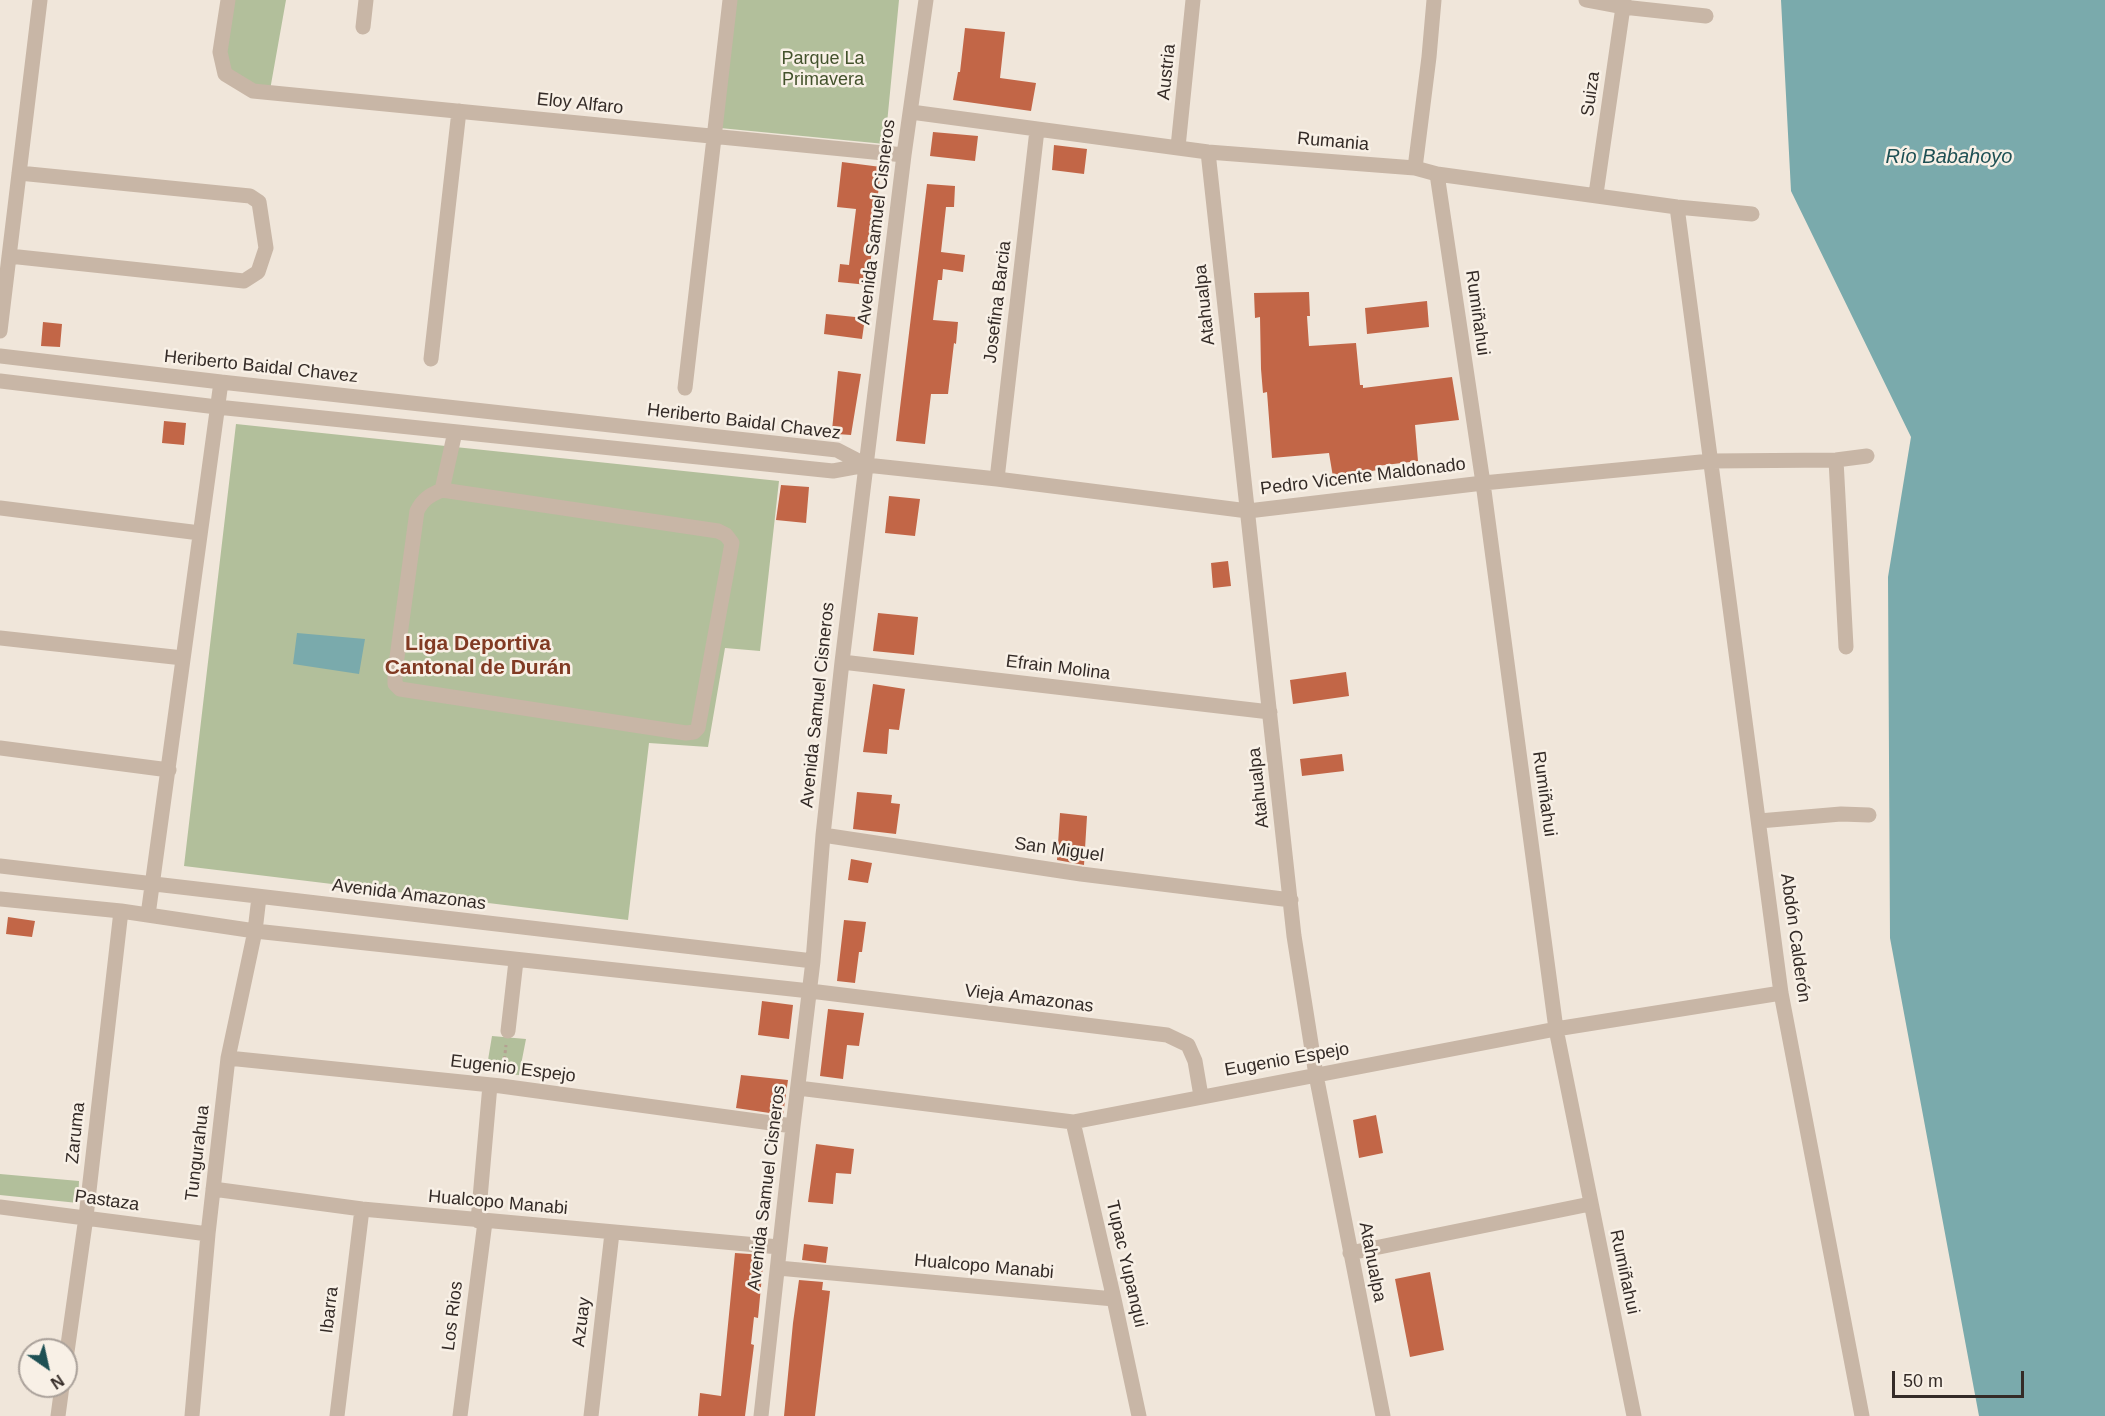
<!DOCTYPE html>
<html>
<head>
<meta charset="utf-8">
<style>
	body { margin:0 }
	#map { position:relative; width:2105px; height:1416px; overflow:hidden; background:#f0e6da; font-family:Arial,sans-serif }
	canvas { display:block }
	.north { position:absolute; left:18px; top:1338px; width:60px; height:60px; box-sizing:border-box; background:#f8f0e6; border:2px solid #aaa19a; border-radius:50%; rotate:146deg; font-size:16px; font-weight:700; line-height:24px; text-align:center; color:#342b27 }
	.north::after { content:''; display:block; margin:auto; width:21px; height:27px; background:#1e5054; clip-path:polygon(50% 0,100% 100%,50% 72%,0 100%) }
	.scale { position:absolute; left:1892px; top:1371px; width:132px; height:27px; box-sizing:border-box; border:3px solid #342b27; border-top:0; padding-left:8px; font-size:18px; line-height:21px; white-space:nowrap; color:#342b27; -webkit-text-stroke:4px #f8f0e6; paint-order:stroke }
</style>
</head>
<body>
<div id="map">
<canvas width="2105" height="1416"></canvas>
<div class="north">N</div>
<div class="scale">50 m</div>
</div>
<script>
const context = document.querySelector('canvas').getContext('2d');
context.lineJoin = 'round';
function paint(path, color) { context.fillStyle = color; context.fill(path, 'evenodd'); }
function strokePath(path, color, width, dash) { context.strokeStyle = color; context.lineWidth = width; context.lineCap = dash ? 'butt' : 'round'; context.setLineDash(dash || []); context.stroke(path); }
function write(font, color, halo, rows, align = 'center') {
  context.font = font + ' Arial,sans-serif'; context.lineWidth = 5; context.setLineDash([]); context.textBaseline = 'middle'; context.strokeStyle = halo; context.fillStyle = color; for (const [text, x, y, turn = 0] of rows) {
    context.save(); context.translate(x, y); context.rotate((+turn || 0) * Math.PI / 180); context.textAlign = isNaN(turn) ? turn : align; if (halo) context.strokeText(text, 0, 0); context.fillText(text, 0, 0); context.restore();
  }
}
const green = new Path2D(`
	M231,0H286L270,90L225,74Z
	M732,0H899L885,144L720,128Z
	M236,424L779,481L760,651L725,648L708,747L649,743L628,920L184,866Z
	M492,1036L526,1039L519,1075L486,1072Z
	M0,1174L79,1181L78,1203L0,1195Z`);
const water = new Path2D(`
	M1781,0H2105V1416H1979L1890,938L1888,577L1911,437L1791,191Z
	M297,633L365,639L359,674L293,664Z`);
const building = new Path2D(`
	M965,28L1005,32L1000,78L1036,83L1031,111L953,100L958,72H960Z
	M933,132L978,136L975,161L930,156Z
	M1054,145L1087,149L1084,174L1052,170Z
	M842,162L881,167L868,285L838,282L840,264L849,265L856,209L837,207Z
	M927,184L955,186L954,207H946L941,252L965,255L963,272L943,269L942,280H938L933,320L958,322L956,344L954,343L948,394H931L925,444L896,441Z
	M1309,292L1310,316H1307L1309,346L1356,343L1360,385H1363V388L1452,377L1459,420L1415,425L1418,461L1377,466L1378,470L1333,477L1329,453L1272,458L1267,392L1263,393L1261,369L1260,317L1255,318L1254,293Z
	M1427,301L1429,327L1367,334L1365,308Z
	M826,314L865,318L862,339L824,334Z
	M43,322L62,324L60,347L41,346Z
	M838,371L861,374L851,435L837,434V430H832Z
	M164,421L186,423L184,445L162,443Z
	M781,485L809,487L806,523L776,520Z
	M889,496L920,499L915,536L885,533Z
	M1228,561L1231,586L1213,588L1211,563Z
	M878,613L918,617L914,655L873,651Z
	M1346,672L1349,696L1293,704L1290,680Z
	M873,684L905,689L899,730L889,729L887,754L863,752Z
	M1342,754L1344,771L1302,776L1300,759Z
	M857,792L892,795L891,803L900,804L896,834L853,829Z
	M1060,813L1087,816L1084,865L1057,860Z
	M851,859L872,863L868,883L848,880Z
	M8,917L35,921L32,937L6,934Z
	M844,920L866,922L862,952H859L855,983L837,981Z
	M762,1001L793,1005L789,1039L758,1035Z
	M828,1009L864,1013L859,1046L847,1045L843,1079L820,1076Z
	M741,1075L788,1080L783,1115L736,1108Z
	M1376,1115L1383,1153L1359,1158L1353,1120Z
	M816,1144L854,1149L851,1174L836,1173L833,1204L808,1202Z
	M804,1244L828,1247L826,1263L802,1260Z
	M735,1253L764,1255L758,1318L754,1317L751,1344L754,1345L745,1416H698L700,1393L721,1396Z
	M1430,1272L1444,1350L1410,1357L1395,1279Z
	M799,1280L823,1282L822,1290L830,1291L815,1416H784L793,1323Z`);
const path = new Path2D(`
	M503,1071L506,1045`);
const minor = new Path2D(`
	M228,0L220,52L225,74L253,91L904,155
	M1586,0L1623,7L1706,16
	M363,27L366,0
	M911,112L1208,152L1415,168L1437,174L1677,207L1752,214
	M1178,147L1193,0
	M1208,152L1294,936L1316,1075L1383,1416
	M1415,168L1429,57L1434,0
	M1437,174L1483,483L1556,1029L1634,1416
	M1596,194L1624,0
	M1677,207L1781,993L1862,1416
	M9,256L244,281L258,272L266,248L259,202L250,196L19,173
	M0,331L40,0
	M0,356L221,382L837,450L866,465
	M431,359L459,111
	M0,381L217,407L833,471L866,465L997,479L1248,511L1483,483L1711,461L1836,460L1867,456
	M685,388L730,0
	M1836,460L1846,647
	M997,479L1037,130
	M442,490L718,531L726,535L732,543L698,728L694,732L686,733L400,689L395,684V672L417,511C423,499 430,495 442,490Z
	M442,490L455,432
	M0,508L200,533
	M0,638L183,658
	M842,662L1270,712
	M0,748L169,770
	M1759,821L1841,814L1869,815
	M823,835L1081,874L1291,900
	M0,866L813,961
	M0,899L121,911L255,931L810,991L1167,1035L1188,1045L1195,1061L1201,1096
	M148,915L221,382
	M508,1031L516,961
	M228,1058L501,1086L793,1126
	M798,1088L1073,1122L1556,1029L1781,993
	M1073,1122L1114,1299L1139,1416
	M213,1189L362,1209L779,1247
	M0,1207L208,1234
	M478,1221L490,1085
	M1350,1253L1590,1204
	M778,1268L1114,1299
	M66,1359L86,1217L121,911
	M58,1416L62,1386
	M192,1416L208,1234L228,1058L255,931L259,897
	M337,1416L362,1209
	M460,1416L485,1222
	M591,1416L612,1233
	M761,1416L793,1126L813,961L823,835L842,662L904,155L926,0`);
const parkNames = [
	["Parque La",823,59],
	["Primavera",823,80]
];
const streetNames = [
	["Austria",1167,72,-84],
	["Suiza",1591,94,-82],
	["Eloy Alfaro",580,104,6],
	["Rumania",1333,142,5],
	["Avenida Samuel Cisneros",877,222,-83],
	["Josefina Barcia",998,302,-83],
	["Atahualpa",1205,305,-96],
	["Rumiñahui",1477,313,82],
	["Heriberto Baidal Chavez",261,367,6],
	["Heriberto Baidal Chavez",744,422,7],
	["Pedro Vicente Maldonado",1363,477,-7],
	["Efrain Molina",1058,668,7],
	["Avenida Samuel Cisneros",818,705,-84],
	["Atahualpa",1259,788,-96],
	["Rumiñahui",1544,794,82],
	["San Miguel",1059,850,8],
	["Avenida Amazonas",409,895,7],
	["Abdón Calderón",1795,938,82],
	["Vieja Amazonas",1029,999,7],
	["Eugenio Espejo",1287,1060,-10],
	["Eugenio Espejo",513,1069,7],
	["Zaruma",76,1133,-84],
	["Tungurahua",198,1153,-83],
	["Avenida Samuel Cisneros",767,1188,-83],
	["Pastaza",107,1201,8],
	["Hualcopo Manabi",498,1203,5],
	["Atahualpa",1372,1262,79],
	["Tupac Yupanqui",1126,1264,77],
	["Hualcopo Manabi",984,1267,5],
	["Rumiñahui",1624,1272,78],
	["Ibarra",330,1310,-83],
	["Los Rios",453,1316,-83],
	["Azuay",582,1322,-83]
];
const waterNames = [
	["Río Babahoyo",1949,157]
];
const quarterNames = [
	["Liga Deportiva",478,644],
	["Cantonal de Durán",478,668]
];
paint(green, '#b2bf9b');
paint(water, '#7aaaac');
paint(building, '#c26647');
strokePath(path, '#b4a091', 3, [3, 3]);
strokePath(minor, '#c8b6a6', 15);
write('18px', '#43522c', '#f8f0e6', parkNames);
write('18px', '#342b27', '#f8f0e6', streetNames);
write('italic 20px', '#1e5054', '#f8f0e6', waterNames);
write('bold 21px', '#813a23', '#f8f0e6', quarterNames);
</script>
</body>
</html>
